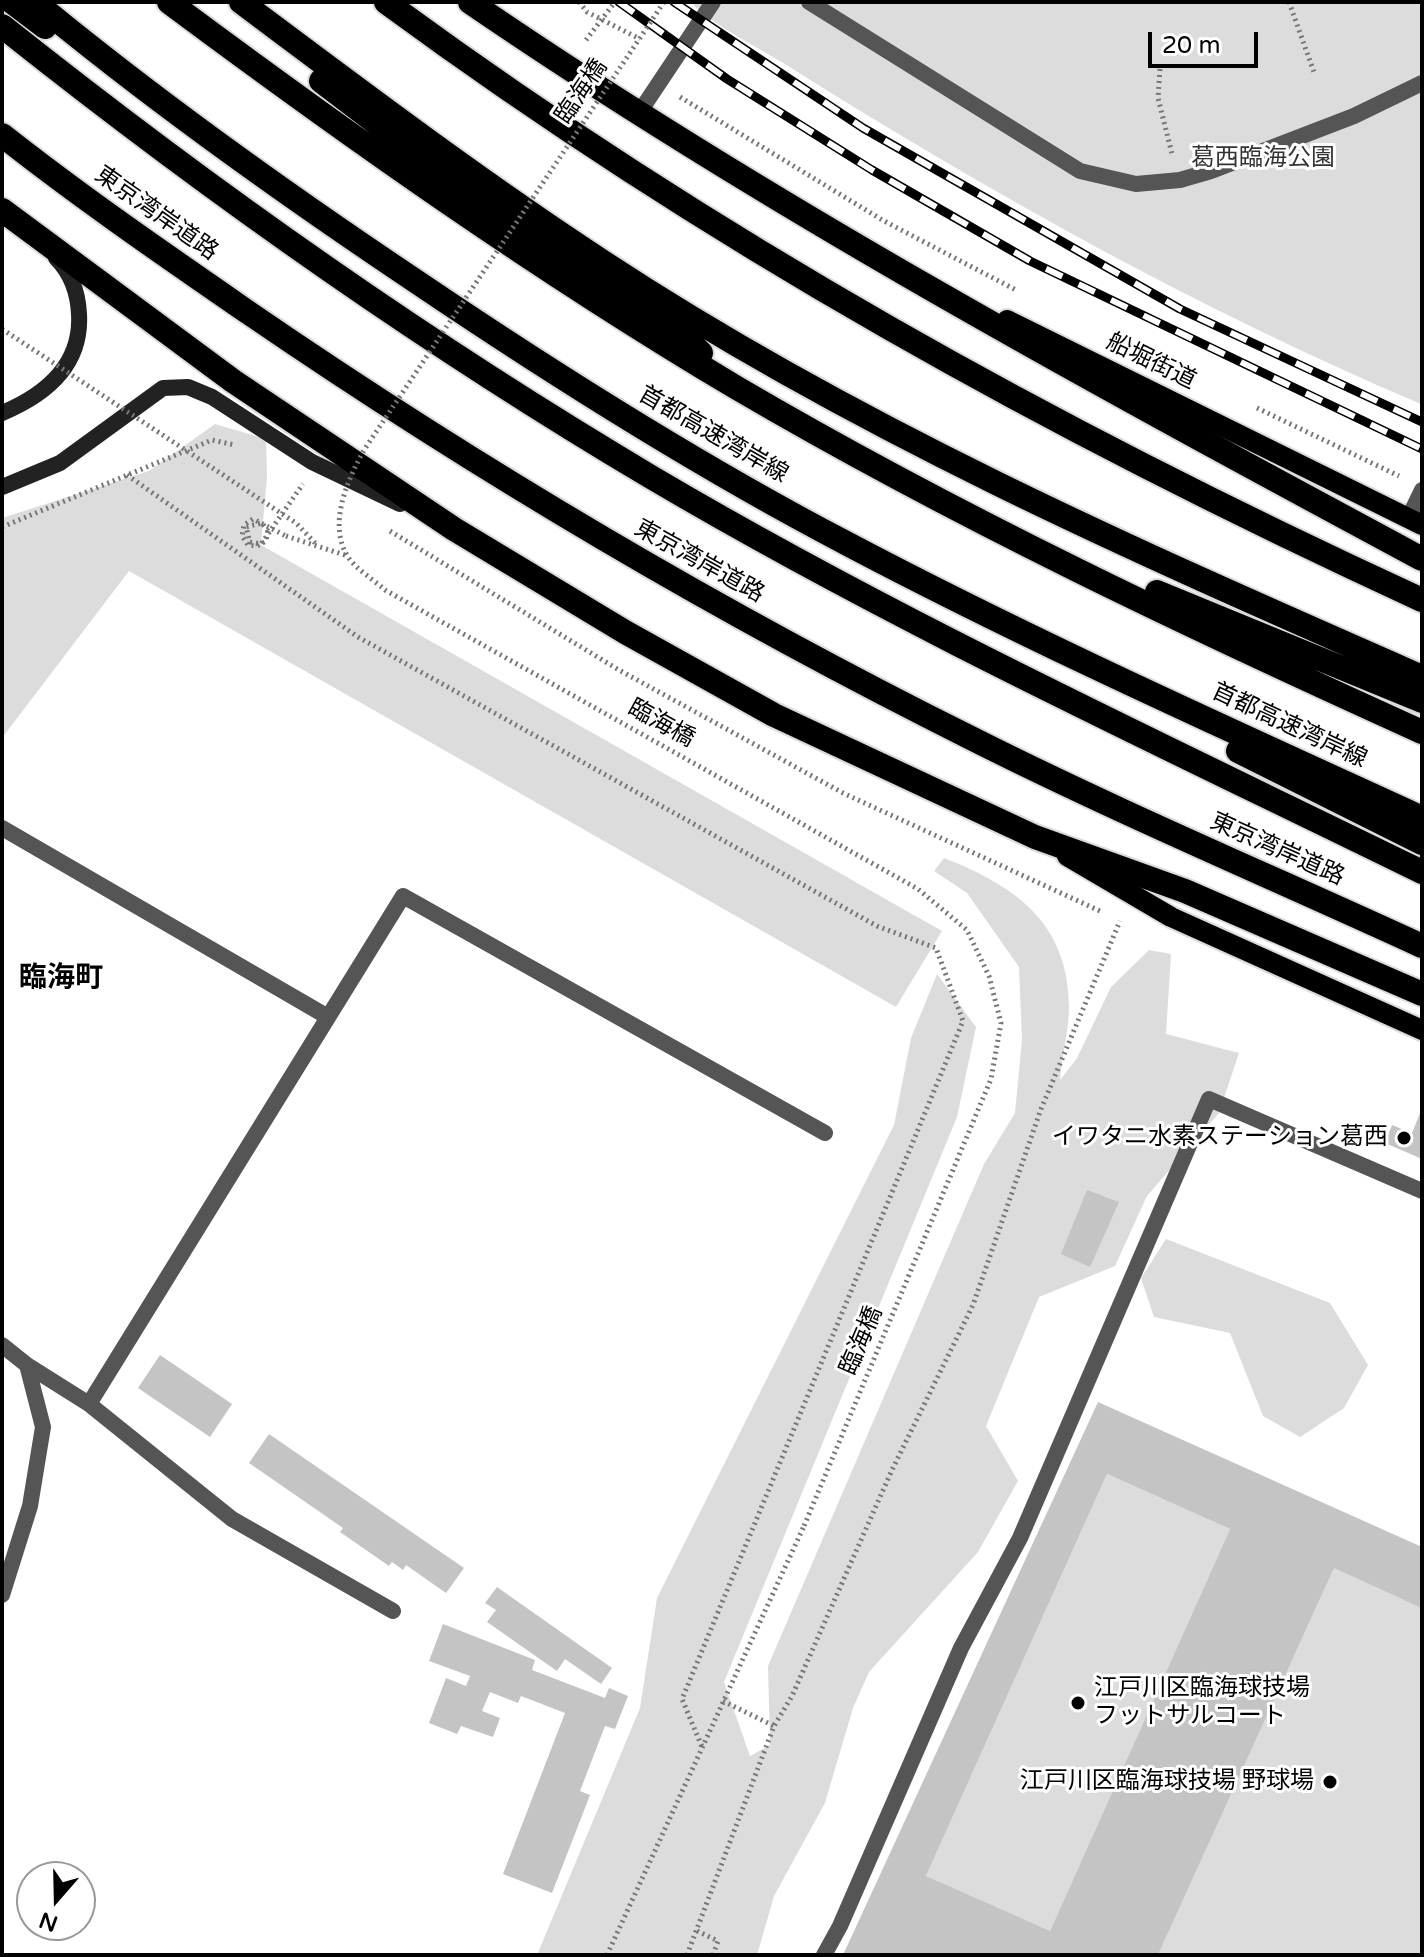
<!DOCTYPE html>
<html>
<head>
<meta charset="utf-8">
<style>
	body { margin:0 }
	#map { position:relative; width:1424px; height:1957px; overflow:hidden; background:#fff; font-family:"Varela Round",sans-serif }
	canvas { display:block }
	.frame { position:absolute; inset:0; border:4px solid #000; pointer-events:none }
	.north { position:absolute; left:16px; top:1861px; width:80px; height:80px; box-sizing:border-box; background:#fff; border:2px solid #999; border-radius:50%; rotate:200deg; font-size:22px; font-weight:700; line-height:32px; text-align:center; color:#000 }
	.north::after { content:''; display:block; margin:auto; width:28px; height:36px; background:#000; clip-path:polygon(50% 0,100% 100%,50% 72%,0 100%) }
	.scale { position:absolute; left:1148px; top:32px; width:110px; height:36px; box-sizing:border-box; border:4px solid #000; border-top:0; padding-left:10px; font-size:24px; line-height:28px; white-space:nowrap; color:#000; -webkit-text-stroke:6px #fff; paint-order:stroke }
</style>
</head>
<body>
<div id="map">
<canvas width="1424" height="1957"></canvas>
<div class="frame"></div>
<div class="north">N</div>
<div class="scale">20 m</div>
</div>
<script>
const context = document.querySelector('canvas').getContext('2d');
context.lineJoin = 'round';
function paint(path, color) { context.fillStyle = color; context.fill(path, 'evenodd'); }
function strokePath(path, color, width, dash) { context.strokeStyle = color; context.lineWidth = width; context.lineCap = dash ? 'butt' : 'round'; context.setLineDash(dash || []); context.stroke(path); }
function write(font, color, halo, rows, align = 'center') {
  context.font = font + ' "Varela Round","Noto Sans JP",sans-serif'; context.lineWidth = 6; context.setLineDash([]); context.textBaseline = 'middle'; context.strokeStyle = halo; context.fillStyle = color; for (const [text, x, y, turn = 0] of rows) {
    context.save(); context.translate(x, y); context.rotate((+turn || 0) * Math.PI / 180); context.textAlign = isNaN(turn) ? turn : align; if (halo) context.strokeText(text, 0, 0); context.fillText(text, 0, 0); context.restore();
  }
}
const green = new Path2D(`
	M692,2H1422L1421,404C1197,309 986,191 780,61C762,50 698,16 692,2Z
	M215,424L266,439L267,477L261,545L942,931L896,1007L129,571L2,738V518L149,471Z
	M944,858C1015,886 1068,922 1069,1006C1069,1031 1062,1055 1060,1080L1077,1058L1111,987L1149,950L1171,954L1166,1034L1239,1053L1219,1113L1147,1196L1115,1266L1039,1297L986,1426L1018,1481L978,1552L869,1672L853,1708L825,1803L774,1896L757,1955H537L640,1708L657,1598L894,1125L911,1038L937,974L976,1027L957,1117L724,1682L750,1756L770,1745L768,1666L984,1164L1015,1113L1022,1040L1019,967L967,893L934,871Z
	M1166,1239L1330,1303L1368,1365L1344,1408L1300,1437L1263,1416L1230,1333L1154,1317L1141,1278Z
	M1098,1419L1422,1565V1955H1158L1333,1570L1102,1464L914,1887L941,1883L926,1876L1107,1474L1230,1529L1050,1931L854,1955Z`);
const building = new Path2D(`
	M1422,1108V1159L1385,1143L1392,1125L1412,1133Z
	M1087,1190L1119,1202L1090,1267L1061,1254Z
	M160,1355L232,1404L210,1437L138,1388Z
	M1098,1402L1422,1547V1608L1334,1568L1158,1955H843ZM1107,1474L1230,1529L1050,1931L926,1876Z
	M269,1434L464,1568L446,1593L406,1565L403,1570L392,1562L389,1566L340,1532L343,1528L249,1463Z
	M497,1587L612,1668L601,1684L565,1659L557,1671L487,1622L496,1610L485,1603Z
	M443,1624L535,1660L532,1670L605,1698L609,1688L628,1696L615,1729L605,1726L580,1791L590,1795L552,1893L503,1874L565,1713L521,1696L518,1703L490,1692L482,1711L500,1718L493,1737L461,1726L457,1734L429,1723L446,1678L466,1686L470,1676L429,1661Z`);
const path = new Path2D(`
	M1289,2L1315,75
	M586,40L615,2
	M1160,69L1158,98L1172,154
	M680,97L884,221L1018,291
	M1257,408L1399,476
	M127,475L358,637L877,926L936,948L963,1021L682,1699L702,1747
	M2,527L212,440L235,445
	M268,531L262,523L246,527L250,542L261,544L303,484
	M390,531L619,670L843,793L1100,911
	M286,536L348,556
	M723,1701L774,1726
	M697,1931L718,1941L713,1955
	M607,1955L804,1526
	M687,1955L774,1726L792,1696L892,1470L973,1305L1041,1109L1120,921`);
const lane = new Path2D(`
	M809,2L1080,171L1136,184L1180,180L1211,171L1354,116L1422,83
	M639,113L713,2
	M1408,519L1422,490
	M2,828L328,1017
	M2,1345L27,1365L43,1427L30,1506L2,1595
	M27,1365L89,1404L232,1519L393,1611
	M89,1404L403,896L825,1133
	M824,1955L840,1926L961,1648L1020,1538L1209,1099L1422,1191`);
const secondary = new Path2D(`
	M2,413C45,395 82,365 79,314C78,293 71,273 56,258
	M2,487L60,463L163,388L188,387L212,397L312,462L400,504`);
const primary = new Path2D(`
	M1007,320L1422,525
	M1067,856L1171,917L1422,1030`);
const highway = new Path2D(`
	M12,2L45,27
	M35,2C156,102 284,193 414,280C553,374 695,464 844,542C1033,642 1228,729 1422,818
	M169,2C353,139 540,271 737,388C957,517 1190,627 1422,732
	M241,2C360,91 479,181 603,262C860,431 1142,554 1422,677
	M386,2C711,241 1056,432 1422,600
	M470,2C774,210 1099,385 1422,559
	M2,26C208,190 425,343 651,477C900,624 1163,745 1422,872
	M321,81L476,199L677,330L701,353
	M2,135C82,198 165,255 249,313C481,472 722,614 973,739C1120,813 1272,877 1422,946
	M2,210L233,381L454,529L625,632L774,715L1035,837L1185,891L1422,994
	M1157,592L1422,701
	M1238,751L1422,843`);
const rail = new Path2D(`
	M619,2L727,79L872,170L1030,261L1422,449
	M674,2L863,128L1180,309L1422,422`);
const pathBridge = new Path2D(`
	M579,2L587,12L640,39
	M664,2L364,450C348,479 327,524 348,557C356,569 374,580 385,590L918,889L967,930L989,976L1001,1023L991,1079L804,1526
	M2,329L296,523L317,545
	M268,531L266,541L257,546L248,545L242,536L244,525L253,519L286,536`);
const markers = [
	[1404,1138,8,"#000"],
	[1078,1703,8,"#000"],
	[1330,1782,8,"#000"]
];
const streetNames = [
	["臨海橋",582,92,-56],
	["東京湾岸道路",156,214,35],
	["船堀街道",1151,362,26],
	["首都高速湾岸線",713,435,30],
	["東京湾岸道路",699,562,29],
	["臨海橋",661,724,29],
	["首都高速湾岸線",1289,726,25],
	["東京湾岸道路",1277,850,24],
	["臨海橋",862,1341,-67]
];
const parkNames = [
	["葛西臨海公園",1263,159]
];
const poiNames = [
	["イワタニ水素ステーション葛西",1388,1138],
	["江戸川区臨海球技場",1094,1689,"left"],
	["フットサルコート",1094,1717,"left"],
	["江戸川区臨海球技場 野球場",1314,1782]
];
const quarterNames = [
	["臨海町",61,979]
];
paint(green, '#dcdcdc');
paint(building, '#c4c4c4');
strokePath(primary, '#dbdbdb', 24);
strokePath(highway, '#dbdbdb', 28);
strokePath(path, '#777', 5, [2, 4]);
strokePath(lane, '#555', 16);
strokePath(secondary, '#222', 16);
strokePath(primary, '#000', 20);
strokePath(highway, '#000', 24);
strokePath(rail, '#000', 9);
strokePath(rail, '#fff', 6, [18]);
strokePath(pathBridge, '#777', 5, [2, 4]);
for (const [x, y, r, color] of markers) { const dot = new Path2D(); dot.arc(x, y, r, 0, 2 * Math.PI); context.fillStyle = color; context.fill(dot); strokePath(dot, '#fff', 3); }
write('24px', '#000', '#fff', streetNames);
write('24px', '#333', '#fff', parkNames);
write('24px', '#000', '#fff', poiNames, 'right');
write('bold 28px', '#000', '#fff', quarterNames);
</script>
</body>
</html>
